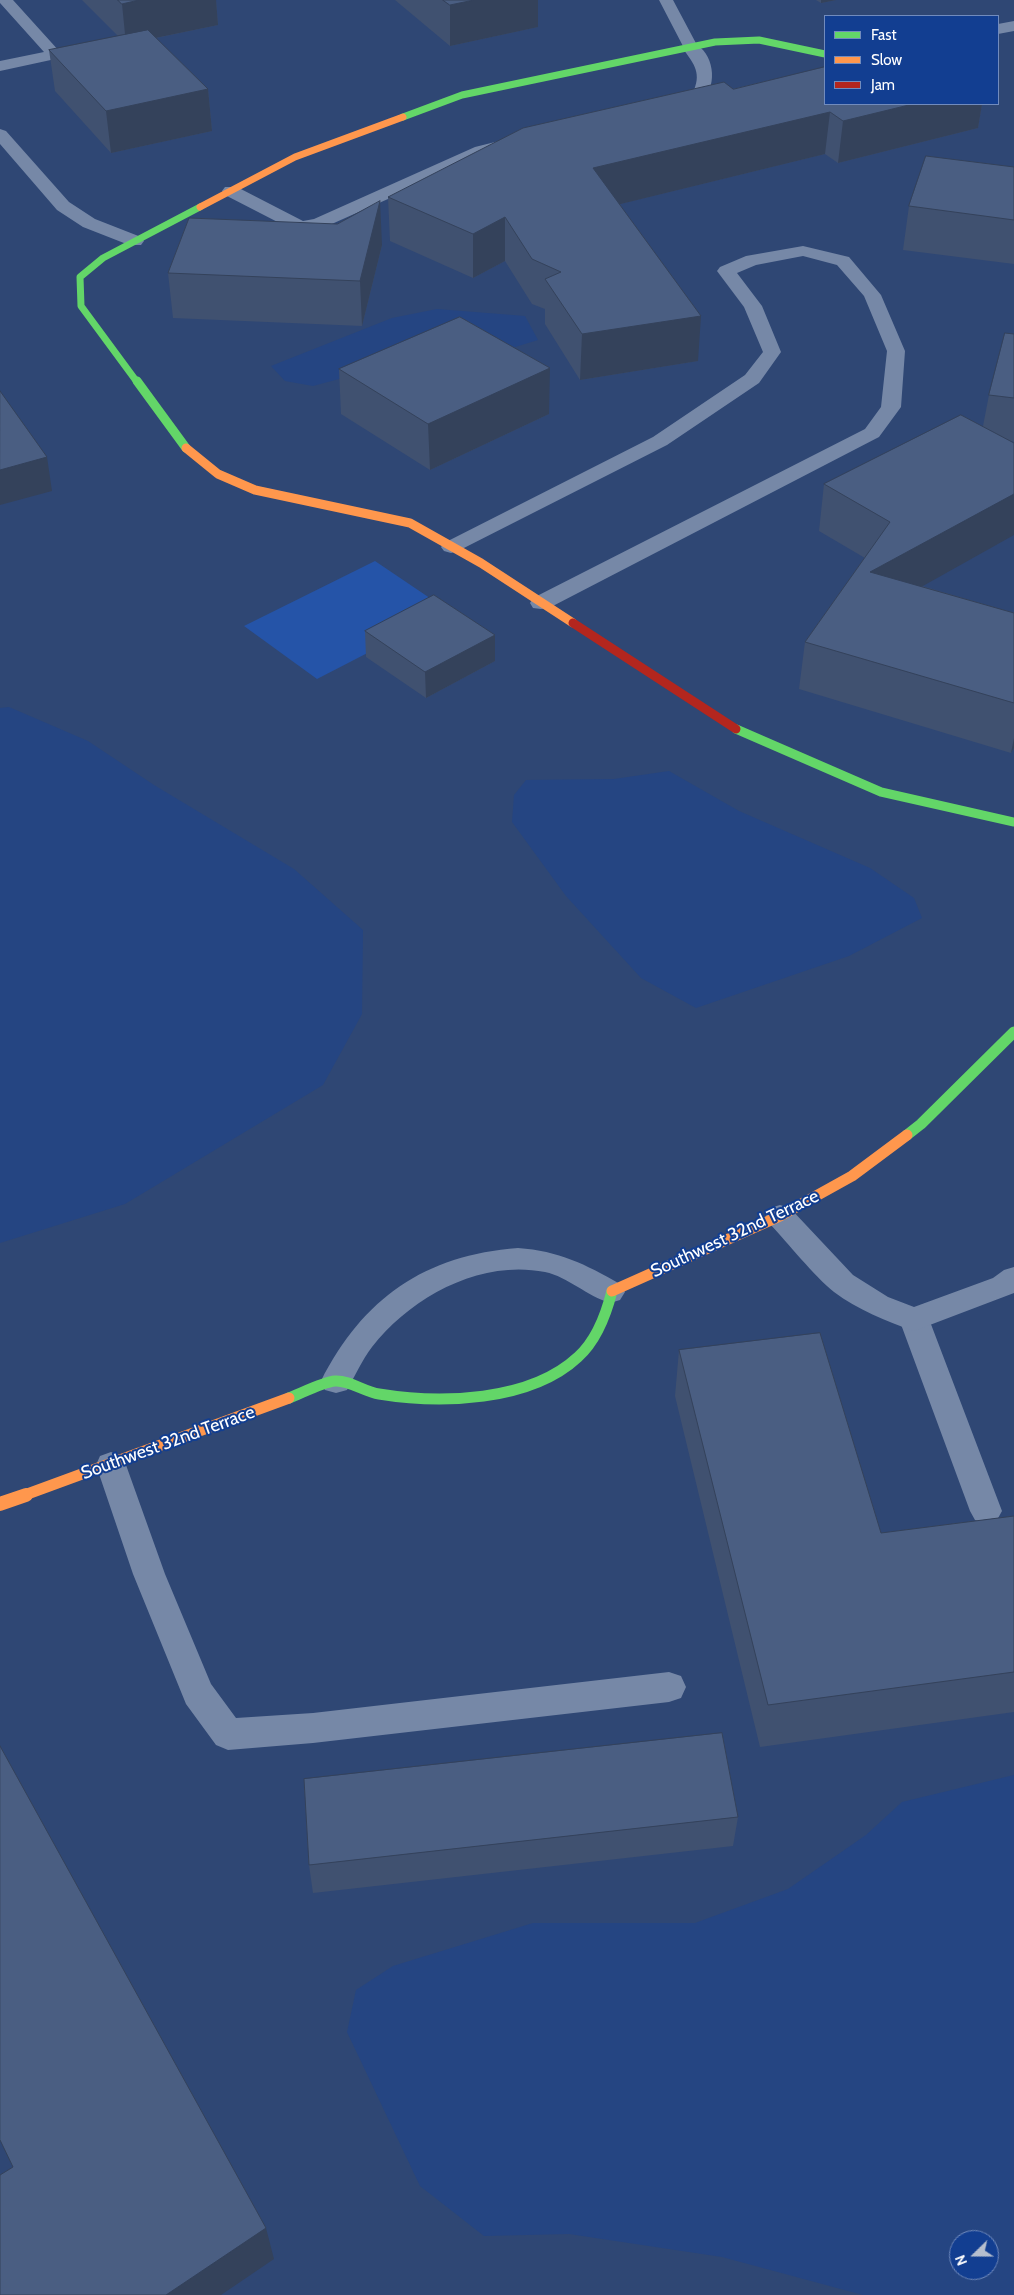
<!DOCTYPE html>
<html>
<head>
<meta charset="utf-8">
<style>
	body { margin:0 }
	#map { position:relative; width:1014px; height:2295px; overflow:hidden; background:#2f4774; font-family:Cabin,sans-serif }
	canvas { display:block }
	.legend { position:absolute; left:824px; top:15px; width:175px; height:90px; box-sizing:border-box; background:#123e91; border:1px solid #718bbd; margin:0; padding:6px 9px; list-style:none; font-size:15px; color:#fff }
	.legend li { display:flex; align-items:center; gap:10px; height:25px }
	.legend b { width:25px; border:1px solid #718bbd }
	.north { position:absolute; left:949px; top:2230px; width:50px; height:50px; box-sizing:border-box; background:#123e91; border:1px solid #718bbd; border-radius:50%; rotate:248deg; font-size:14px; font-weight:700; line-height:20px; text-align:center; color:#fff }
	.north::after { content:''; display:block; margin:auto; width:18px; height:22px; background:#b6bfce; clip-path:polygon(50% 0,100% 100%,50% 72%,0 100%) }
</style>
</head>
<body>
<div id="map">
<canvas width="1014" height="2295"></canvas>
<ul class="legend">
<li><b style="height:6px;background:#63d668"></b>Fast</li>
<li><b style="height:6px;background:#ff974d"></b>Slow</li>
<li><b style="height:6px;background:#b3261e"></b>Jam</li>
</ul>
<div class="north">N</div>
</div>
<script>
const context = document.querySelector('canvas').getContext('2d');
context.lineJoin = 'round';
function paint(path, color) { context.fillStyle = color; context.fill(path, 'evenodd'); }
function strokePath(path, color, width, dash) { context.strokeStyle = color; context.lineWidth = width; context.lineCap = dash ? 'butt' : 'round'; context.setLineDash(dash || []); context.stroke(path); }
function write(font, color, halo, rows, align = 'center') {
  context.font = font + ' Cabin,sans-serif'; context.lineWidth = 4; context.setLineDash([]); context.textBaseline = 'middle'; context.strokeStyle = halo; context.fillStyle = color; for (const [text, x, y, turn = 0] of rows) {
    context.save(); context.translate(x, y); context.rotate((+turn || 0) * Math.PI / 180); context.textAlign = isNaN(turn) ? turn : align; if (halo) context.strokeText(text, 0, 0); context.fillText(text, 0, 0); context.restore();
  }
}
const green = new Path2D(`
	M375,561L449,611L317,679L244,626Z`);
const water = new Path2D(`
	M437,309L525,316L538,340L515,347L443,351L313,386L285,381L271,366L392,318Z
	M9,707L88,741L154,785L294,869L363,930L362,1014L323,1085L125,1204L0,1243V708Z
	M669,771L739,811L870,868L914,898L922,918L849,956L696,1008L641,978L566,896L512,822L514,795L526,780L614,779Z
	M1014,1775V2295H863L722,2257L569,2234L484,2236L420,2186L347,2032L356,1990L393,1966L533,1923H695L788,1889L866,1835L902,1802ZM959,2240H989V2270H959Z`);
const lane = new Path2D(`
	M0,0H13L60,52L63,55L60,58L0,71V61L44,52L0,3Z
	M690,42C712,48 718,79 706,96L671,104L665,102L663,99L665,96L694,90C702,71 692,62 682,47Z
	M499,141L505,142L507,146L505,150L487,155L325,227L301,232L295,231L225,195L222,191L225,187H237L303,221L314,219L475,147Z
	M803,246L849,257L881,295L905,351L901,407L879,437L549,608L541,609L533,608L530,603L533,598L865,429L881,407L887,351L864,296L837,265L803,256L756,265L737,273L762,306L781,352L759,383L667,445L458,551L451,553L444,551L441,547L444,543L653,437L745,375L763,352L744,307L717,271L720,267L746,256Z
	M914,1307L924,1311L929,1319L1002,1511L997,1520L986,1524L975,1520L970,1511L899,1319L904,1311Z
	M111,1452L122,1456L126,1465L165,1574L211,1684L236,1718L313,1713L669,1672L681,1676L686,1687L681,1698L669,1702L313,1743L228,1750L216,1745L186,1704L133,1574L96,1465L100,1456Z`);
const street = new Path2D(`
	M659,0H673L698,47L695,50H685Z
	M1014,21V31L998,34V24Z
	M0,129L6,131L69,202L95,219L141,237L144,241L141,245H129L83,227L57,210L0,144Z
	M780,1205L790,1208L853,1275L888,1297L914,1307L993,1278L1004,1270L1014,1267V1293L914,1331C886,1321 858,1310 834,1292C814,1276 788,1243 770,1224L766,1216L770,1208Z
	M518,1248C559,1251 585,1264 620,1284L625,1292L620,1300L610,1303C587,1296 568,1277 545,1272C480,1259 411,1297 372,1347C362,1360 355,1376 347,1390L336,1393L325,1390L321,1381C363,1298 425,1255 518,1248Z`);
const fastFar2 = new Path2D(`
	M403,117L462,95L715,42L759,40L825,54
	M137,382L81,306L80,277L103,258L200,207`);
const fastFar1 = new Path2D(`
	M137,381L186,448
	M736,729L881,792L1014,822`);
const fast = new Path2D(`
	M907,1135L921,1124L1014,1032
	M289,1398C302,1393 323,1382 335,1381C349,1380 365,1392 379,1394C440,1404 530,1402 578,1357C597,1340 606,1315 612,1291`);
const slowFar3 = new Path2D(`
	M200,207L295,157L403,117`);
const slowFar2 = new Path2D(`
	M186,448L218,474L255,490L410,523L481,563L573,623`);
const slowFar1 = new Path2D(`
	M612,1291L780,1216L852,1176L907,1135
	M22,1496L289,1398`);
const slow = new Path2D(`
	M0,1504L26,1495`);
const jam = new Path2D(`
	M573,623L736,729`);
const wall = new Path2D(`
	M82,0H216L218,25L156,38L208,89L212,131L111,153L55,91L49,50L118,36Z
	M395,0H538V27L450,46Z
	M816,0H836L821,3Z
	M733,89L825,104H982L978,128L838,163L825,154L620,204L698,361L580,380L545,324V309L532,304L505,261L473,278L390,241L388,197Z
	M1014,167V264L903,250L909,206Z
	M337,224L382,245L362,326L173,318L168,273Z
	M1014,334V442L1011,441L922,586L1014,613V748L1011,753L799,689L805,642L865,558L819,531L824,484L983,426L989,395Z
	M339,369L549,414L430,470L341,414Z
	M365,631L495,635V661L426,698L366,657Z
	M679,1350L881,1533L1014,1516V1712L760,1747L675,1396Z
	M738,1817L733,1846L313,1893L309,1865Z`);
const shadedWall = new Path2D(`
	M139,0H216L218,25L126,44L122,4Z
	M474,0H538V27L450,46V5Z
	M821,0H836L821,3Z
	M208,89L212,131L111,153L106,111Z
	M913,104H982L978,128L838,163L843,121Z
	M830,112L825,154L592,211L593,168Z
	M380,201L382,245L362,326L360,281Z
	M505,217V261L473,278V234Z
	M701,316L698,361L580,380L582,334Z
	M550,368L549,414L430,470L428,424Z
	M47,457L52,491L0,505V470Z
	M1014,494V535L864,619L870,572Z
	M495,635V661L426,698L425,672Z
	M1014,738V748L1011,753Z
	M266,2228L274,2259L221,2295H166Z`);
const building = new Path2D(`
	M118,0H139L122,4Z
	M443,0H474L450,5Z
	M148,30L208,89L106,111L49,50Z
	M825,67V104H913L843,121L830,112L593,168L701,316L582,334L545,279L561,272L532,259L505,217L473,234L388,197L523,128L724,82L733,89Z
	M926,156L1014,167V220L909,206Z
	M380,201L360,281L168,273L189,218L337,224Z
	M460,317L550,368L428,424L339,369Z
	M1005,333L1014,334V398L989,395Z
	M0,391L47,457L0,470Z
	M961,415L1014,443V494L870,572L1014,613V703L805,642L890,522L824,484Z
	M434,595L495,635L425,672L365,631Z
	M820,1333L881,1533L1014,1516V1672L768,1705L679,1350Z
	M722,1733L738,1817L309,1865L304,1779Z
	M0,1746L266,2228L166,2295H0V2175L13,2167L0,2140Z`);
const streetNames = [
	["Southwest 32nd Terrace",735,1234,-25],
	["Southwest 32nd Terrace",168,1443,-20]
];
paint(green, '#2554a8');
paint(water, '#254582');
paint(lane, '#7688a7');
paint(street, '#7688a7');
strokePath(fastFar2, '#63d668', 7);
strokePath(fastFar1, '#63d668', 9);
strokePath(fast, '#63d668', 11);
strokePath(slowFar3, '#ff974d', 7);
strokePath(slowFar2, '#ff974d', 9);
strokePath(slowFar1, '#ff974d', 11);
strokePath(slow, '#ff974d', 14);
strokePath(jam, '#b3261e', 9);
paint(wall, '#405170');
paint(shadedWall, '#34425b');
paint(building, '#4a5e82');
strokePath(building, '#34425b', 1);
write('18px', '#fff', '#123e91', streetNames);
</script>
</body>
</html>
